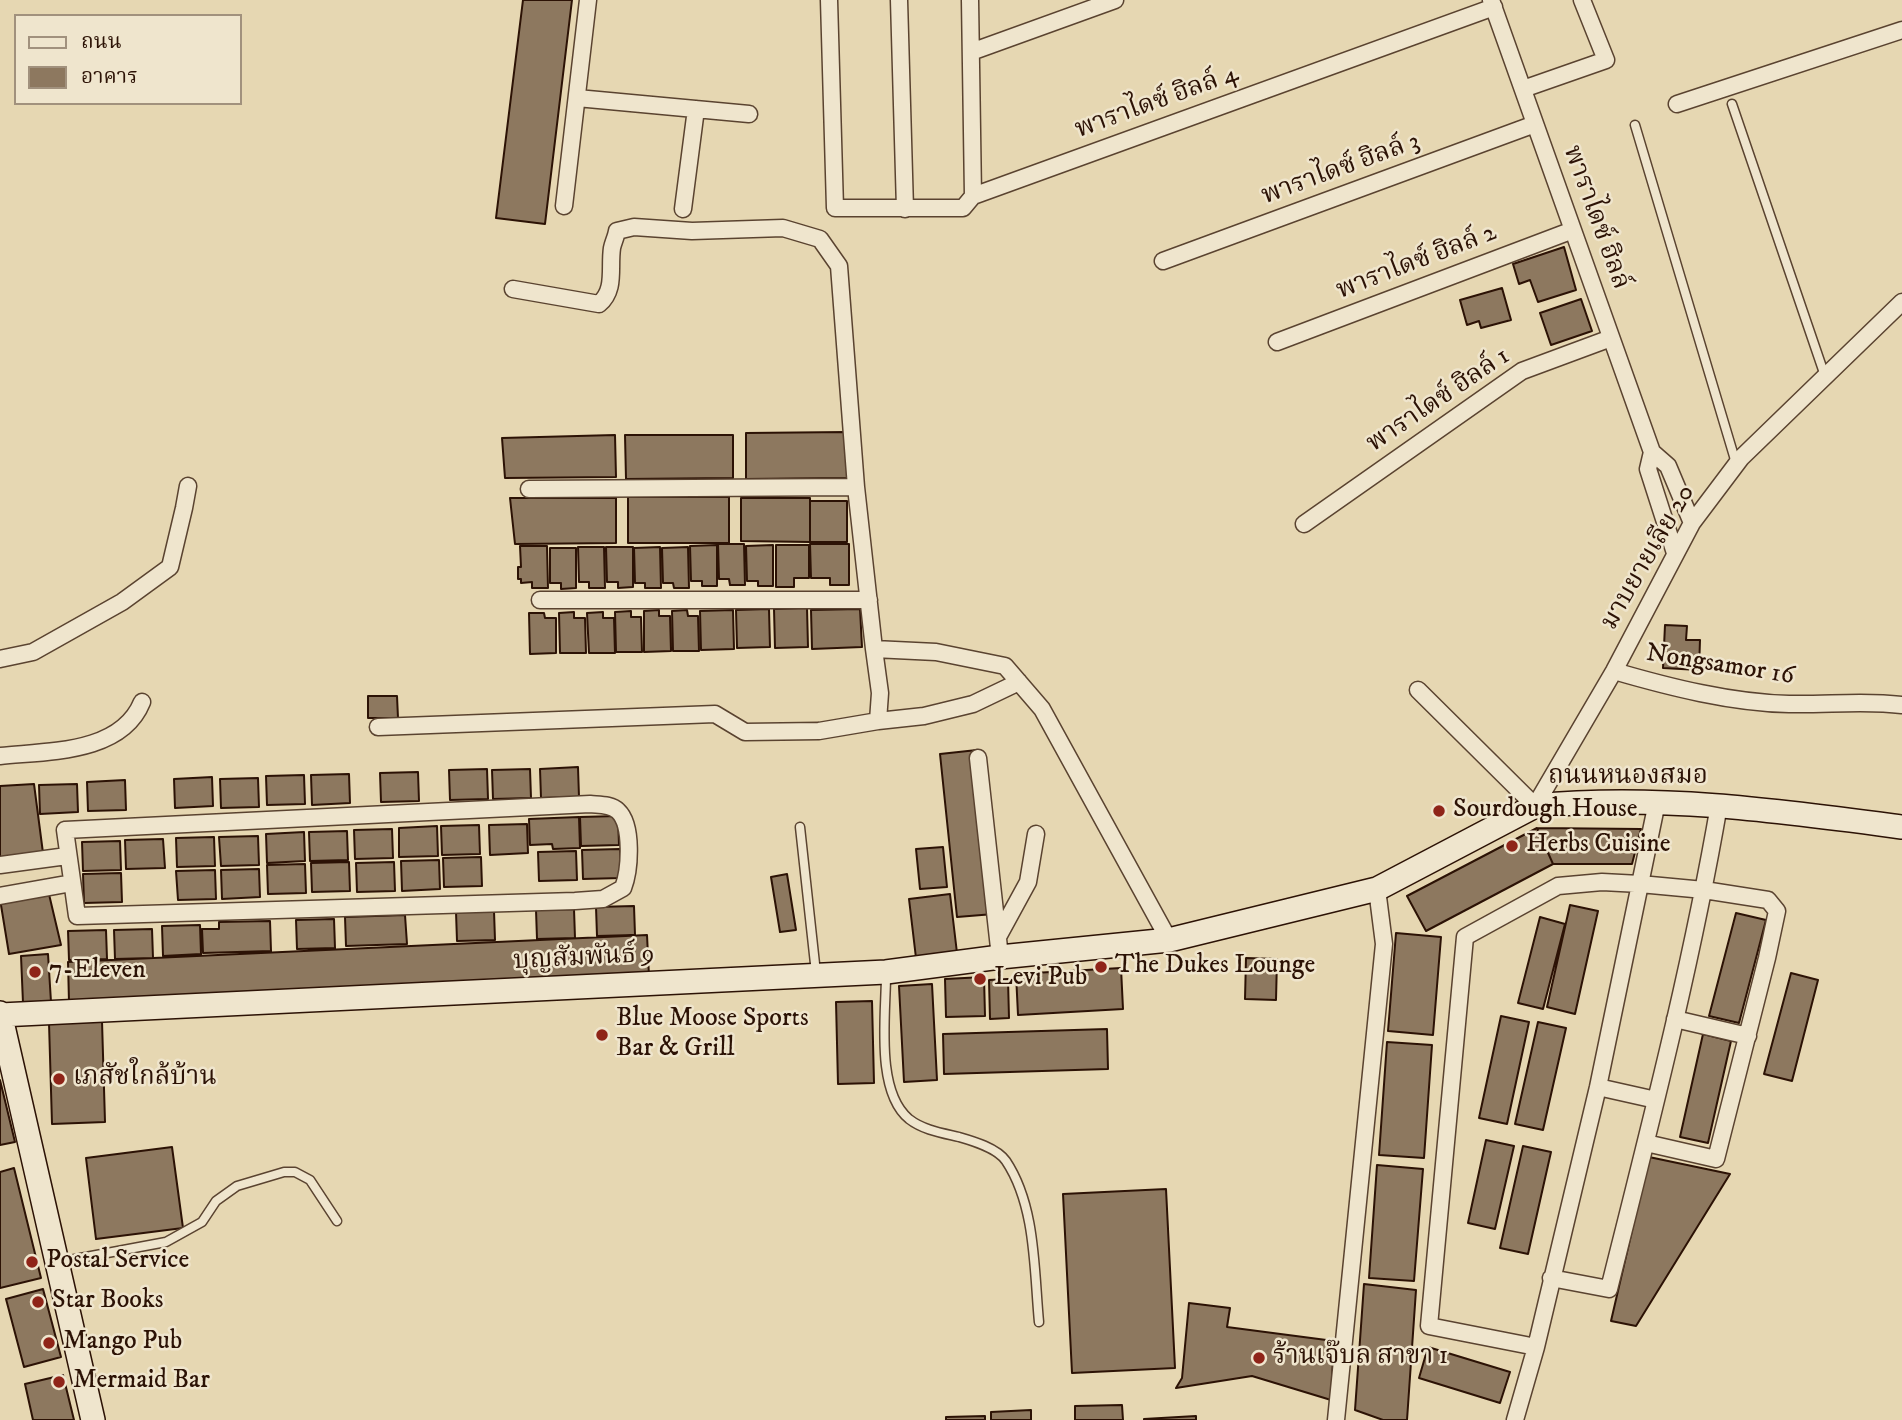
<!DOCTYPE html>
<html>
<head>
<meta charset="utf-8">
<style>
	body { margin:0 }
	#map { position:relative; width:1902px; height:1420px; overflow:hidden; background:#e6d7b2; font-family:"IM FELL DW Pica","Noto Serif Thai",serif }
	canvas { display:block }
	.legend { position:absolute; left:14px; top:14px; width:228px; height:91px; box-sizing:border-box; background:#efe5cd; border:2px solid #a1917d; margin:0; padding:9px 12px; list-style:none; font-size:21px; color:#2c1205 }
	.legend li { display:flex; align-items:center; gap:14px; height:35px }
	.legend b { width:35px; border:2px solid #a1917d }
</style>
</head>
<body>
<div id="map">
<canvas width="1902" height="1420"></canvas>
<ul class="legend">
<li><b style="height:9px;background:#efe5cd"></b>ถนน</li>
<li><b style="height:19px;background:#8d785f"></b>อาคาร</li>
</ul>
</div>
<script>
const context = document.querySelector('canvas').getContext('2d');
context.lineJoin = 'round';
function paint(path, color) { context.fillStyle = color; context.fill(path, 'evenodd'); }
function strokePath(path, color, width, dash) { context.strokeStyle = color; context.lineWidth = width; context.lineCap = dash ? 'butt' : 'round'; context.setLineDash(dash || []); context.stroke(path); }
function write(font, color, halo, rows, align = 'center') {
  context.font = font + ' "IM FELL DW Pica","Noto Serif Thai",serif'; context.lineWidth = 5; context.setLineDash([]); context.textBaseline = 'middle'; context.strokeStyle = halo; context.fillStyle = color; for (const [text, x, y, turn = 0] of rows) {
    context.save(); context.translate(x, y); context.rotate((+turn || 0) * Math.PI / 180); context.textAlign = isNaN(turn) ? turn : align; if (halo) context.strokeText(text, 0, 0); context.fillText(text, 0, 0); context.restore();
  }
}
const building = new Path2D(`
	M523,0H572L545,224L496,218Z
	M1564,247L1576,290L1538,302L1530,280L1519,284L1513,264Z
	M1502,288L1511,320L1481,328L1479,321L1467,325L1460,300Z
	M1581,299L1592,331L1551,345L1540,313Z
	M847,432V478L746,479V433Z
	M615,435L616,477L505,478L502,438Z
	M625,435H733V478L626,479Z
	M628,497H729V543H628Z
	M510,498H616V543L515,544Z
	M741,498H810V542L741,541Z
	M810,501H847V542H810Z
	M718,544H744L745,585H730L729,579H719Z
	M810,544H849V585H830V578H811Z
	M717,545V586H702V581H691L690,546Z
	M773,545V586H758V581H747L746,546Z
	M776,545H809V578H794V587H776Z
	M520,546H547L548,588H532V582L521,583V579H518V567H521Z
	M578,547H604L605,588H589V582H579Z
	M606,547H633V587L618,588V582H607Z
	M660,547L661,588H645V583H635L634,548Z
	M688,547L689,588H674L673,583H663L662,548Z
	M550,548H576V588L561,589V583H550Z
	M807,608L808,647L775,648L774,609Z
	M769,609L770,647L737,648L736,610Z
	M860,609L862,647L812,649L811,610Z
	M659,610V616H670L671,651L644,652V611Z
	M687,610L688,616H698L699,651H673L672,611Z
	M733,610L734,649L701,650L700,611Z
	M631,611V617H641L642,652H616L615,612Z
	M574,612V618H585L586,653H560L559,613Z
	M603,612V618H614L615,653H589L587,613Z
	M529,613H544L545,618H556V653L530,654Z
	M1665,625L1687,626L1686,640H1700L1699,670L1663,668Z
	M368,696H397L398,718H368Z
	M977,750L994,914L957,917L940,754Z
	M578,767L579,797L541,798L540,769Z
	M487,769L488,799L450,800L449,770Z
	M530,769L531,798L493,799L492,770Z
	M418,772L419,801L381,802L380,773Z
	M349,774L350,803L312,805L311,775Z
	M304,775L305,804L267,805L266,776Z
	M212,777L213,806L175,808L174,779Z
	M258,778L259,807L221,808L220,779Z
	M125,780L126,810L88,811L87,782Z
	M34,784L43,853L0,859V786Z
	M77,784L78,812L40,814L39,785Z
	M618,816L619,845L581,846L580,817Z
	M579,817L580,848L553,849L552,844L530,845L529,819Z
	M527,824L528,853L490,855L489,825Z
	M479,825L480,854L442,855L441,826Z
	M437,826L438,856L399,857V828Z
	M1537,828L1641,829L1632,864H1553Z
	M1537,828L1553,864L1426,931L1407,896Z
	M392,829L393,858L355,859L354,830Z
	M347,831L348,860L310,861L309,832Z
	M304,832L305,861L267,863L266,834Z
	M258,836L259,865L221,866L219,837Z
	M214,837L215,866L177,867L176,838Z
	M163,839L165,868L126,869L125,840Z
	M120,841L121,870L83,871L82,842Z
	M943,847L947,887L920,889L916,849Z
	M620,849L621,878L583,879L582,850Z
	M576,851L577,880L539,881L538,852Z
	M481,857L482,886L444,887L443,858Z
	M439,860L440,889L402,891L401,861Z
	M349,862L350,891L312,892L311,863Z
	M394,862L395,891L357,892L356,863Z
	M305,864L306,893L268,894L267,865Z
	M259,869L260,897L222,899L221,870Z
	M215,870L216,899L178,900L176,871Z
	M121,873L122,902L84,903L83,874Z
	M787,874L796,930L780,932L771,877Z
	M48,890L61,945L9,954L0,899Z
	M950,894L957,953L916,958L909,899Z
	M1570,905L1598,911L1575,1014L1547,1007Z
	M634,906L635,935L597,936L596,907Z
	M574,909L575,938L537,939L536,910Z
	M494,911L495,940L457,941L456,912Z
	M1736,913L1766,920L1739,1023L1709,1016Z
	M405,915L407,944L346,946L345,917Z
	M1540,917L1565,924L1543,1009L1518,1003Z
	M334,919L335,948L297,949L296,920Z
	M270,921L271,951L203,953L202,929H219V922Z
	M200,925L201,954L163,956L162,926Z
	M152,929L153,958L115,959L114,930Z
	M106,930L107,959L69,960L68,931Z
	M1396,933L1441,937L1433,1035L1388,1031Z
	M647,935L649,976L69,1002L68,962Z
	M48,954L51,1002L23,1003L21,956Z
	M1246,958L1277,959L1276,1000L1245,999Z
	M1121,968L1123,1009L1018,1015L1016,974Z
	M1791,973L1818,980L1792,1081L1764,1074Z
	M984,977L985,1016L946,1017L945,979Z
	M1008,979L1009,1018L990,1019L989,980Z
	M932,984L937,1080L904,1082L899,986Z
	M872,1001L874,1083L838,1084L836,1002Z
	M1501,1016L1529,1022L1507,1124L1479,1118Z
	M102,1021L105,1122L52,1124L49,1023Z
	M1538,1022L1566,1028L1543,1130L1515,1124Z
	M1107,1029L1108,1069L944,1074L943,1034Z
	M1703,1034L1731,1041L1708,1143L1680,1137Z
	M1387,1042L1432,1045L1424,1158L1379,1155Z
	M0,1080L15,1142L0,1145Z
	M1486,1140L1514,1146L1495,1229L1468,1223Z
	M1523,1146L1551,1152L1528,1254L1500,1248Z
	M172,1147L183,1228L96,1239L86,1158Z
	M1649,1157L1730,1174L1636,1326L1611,1321Z
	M1377,1165L1423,1169L1414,1281L1369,1278Z
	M14,1168L41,1278L0,1288V1172Z
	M1166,1189L1175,1368L1072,1373L1063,1194Z
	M1364,1284L1416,1290L1407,1420H1383L1355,1410Z
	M43,1289L61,1357L24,1367L6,1299Z
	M1189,1303L1230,1308L1227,1327L1334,1341L1331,1400L1252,1376L1176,1388L1182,1378Z
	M1428,1347L1510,1372L1500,1403L1419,1378Z
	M63,1375L74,1420H33L25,1384Z
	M1122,1405L1123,1420H1075V1406Z
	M1031,1410V1420H991V1412Z
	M985,1416V1420H946V1417Z
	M1196,1416V1420H1144V1419Z`);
const lane = new Path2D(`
	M1732,104L1825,376
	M1635,125L1736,463
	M800,827L816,973
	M886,975C886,1014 875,1091 909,1119C923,1130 942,1133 959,1137C973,1141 997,1148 1006,1161C1036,1206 1034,1270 1039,1322
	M59,1262L166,1242L202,1222L216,1201L237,1186L284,1172H295L310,1180L337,1221`);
const street = new Path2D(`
	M829,0L835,208H963L973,196L1494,7
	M899,0L905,209
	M970,0L973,196
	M1491,0L1652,452
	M971,52L1115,0
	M1523,89L1606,60L1582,0
	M577,98L749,114
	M1677,104L1902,30
	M564,206L588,0
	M683,209L696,109
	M1163,261L1535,124
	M513,289L599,304C616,290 609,268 612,248C613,243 616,237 617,231L634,227L692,231L783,228L820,239L839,266L856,487L874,649L936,652L1005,666L1042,709L1169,940
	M1277,342L1573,230
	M529,489L856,487
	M1304,524L1522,371L1611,338
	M1675,553L1648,469L1652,452L1668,466L1692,523
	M540,600H869
	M874,649L880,693L878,721
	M0,659L33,652L122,602L170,567L184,508L188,486
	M1614,671C1669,687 1732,703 1789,704C1827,705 1864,700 1902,705
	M1418,690L1535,806L1614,671L1692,523L1741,458L1902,302
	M378,727L715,714L745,732L819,731L878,721L924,716L973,704L1019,682
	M0,756C47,751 121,754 142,702
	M978,758L1000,957
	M590,804C599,805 611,804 618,811C633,825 630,870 623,888L603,899L575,901L77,916L65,830Z
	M0,865L67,856
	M0,896L72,883
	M998,937L1028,882L1036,834
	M1675,1019L1748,1036
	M1598,1087L1656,1100
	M1551,1278L1609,1289C1649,1129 1691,968 1719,805
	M1536,1347L1429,1326L1465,937L1558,886L1602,882L1640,884L1704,890L1768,900L1777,911L1767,958L1716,1159L1646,1143
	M1336,1420L1384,944L1377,889
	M1515,1420L1536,1347L1598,1087L1657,802`);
const secondary = new Path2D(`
	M0,1013L93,1420
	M0,1015L886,972L1000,957L1169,940L1377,889L1535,806C1658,794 1781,811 1902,827`);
const markers = [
	[1439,811,7,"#8f2418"],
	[1512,846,7,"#8f2418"],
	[1101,967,7,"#8f2418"],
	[35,972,7,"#8f2418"],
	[980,979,7,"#8f2418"],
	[602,1035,7,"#8f2418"],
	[59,1079,7,"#8f2418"],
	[32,1262,7,"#8f2418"],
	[38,1302,7,"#8f2418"],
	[49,1343,7,"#8f2418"],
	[1259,1358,7,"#8f2418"],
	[59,1382,7,"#8f2418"]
];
const streetNames = [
	["พาราไดซ์ ฮิลล์ 4",1157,103,-20],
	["พาราไดซ์ ฮิลล์ 3",1341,170,-20],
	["พาราไดซ์ ฮิลล์",1595,218,70],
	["พาราไดซ์ ฮิลล์ 2",1417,263,-21],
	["พาราไดซ์ ฮิลล์ 1",1439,401,-34],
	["มาบยายเลีย 20",1649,558,-60],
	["Nongsamor 16",1720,666,9],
	["ถนนหนองสมอ",1628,778],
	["บุญสัมพันธ์ 9",584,959,-3]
];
const poiNames = [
	["Sourdough House",1453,811],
	["Herbs Cuisine",1526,846],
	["The Dukes Lounge",1115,967],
	["7-Eleven",49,972],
	["Levi Pub",994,979],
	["Blue Moose Sports",616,1020],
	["Bar & Grill",616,1050],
	["เภสัชใกล้บ้าน",73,1079],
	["Postal Service",46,1262],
	["Star Books",52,1302],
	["Mango Pub",63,1343],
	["ร้านเจ๊บล สาขา 1",1273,1358],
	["Mermaid Bar",73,1382]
];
paint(building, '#8d785f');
strokePath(building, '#2c1205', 2);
strokePath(lane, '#5a4330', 11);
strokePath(street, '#5a4330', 19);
strokePath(secondary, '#2c1205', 26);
strokePath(lane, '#efe5cd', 8);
strokePath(street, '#efe5cd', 16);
strokePath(secondary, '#efe5cd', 23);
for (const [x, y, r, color] of markers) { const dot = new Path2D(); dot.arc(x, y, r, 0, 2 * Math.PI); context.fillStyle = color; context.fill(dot); strokePath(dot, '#efe5cd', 2.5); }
write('26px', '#2c1205', '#efe5cd', streetNames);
write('26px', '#2c1205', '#efe5cd', poiNames, 'left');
</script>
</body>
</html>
